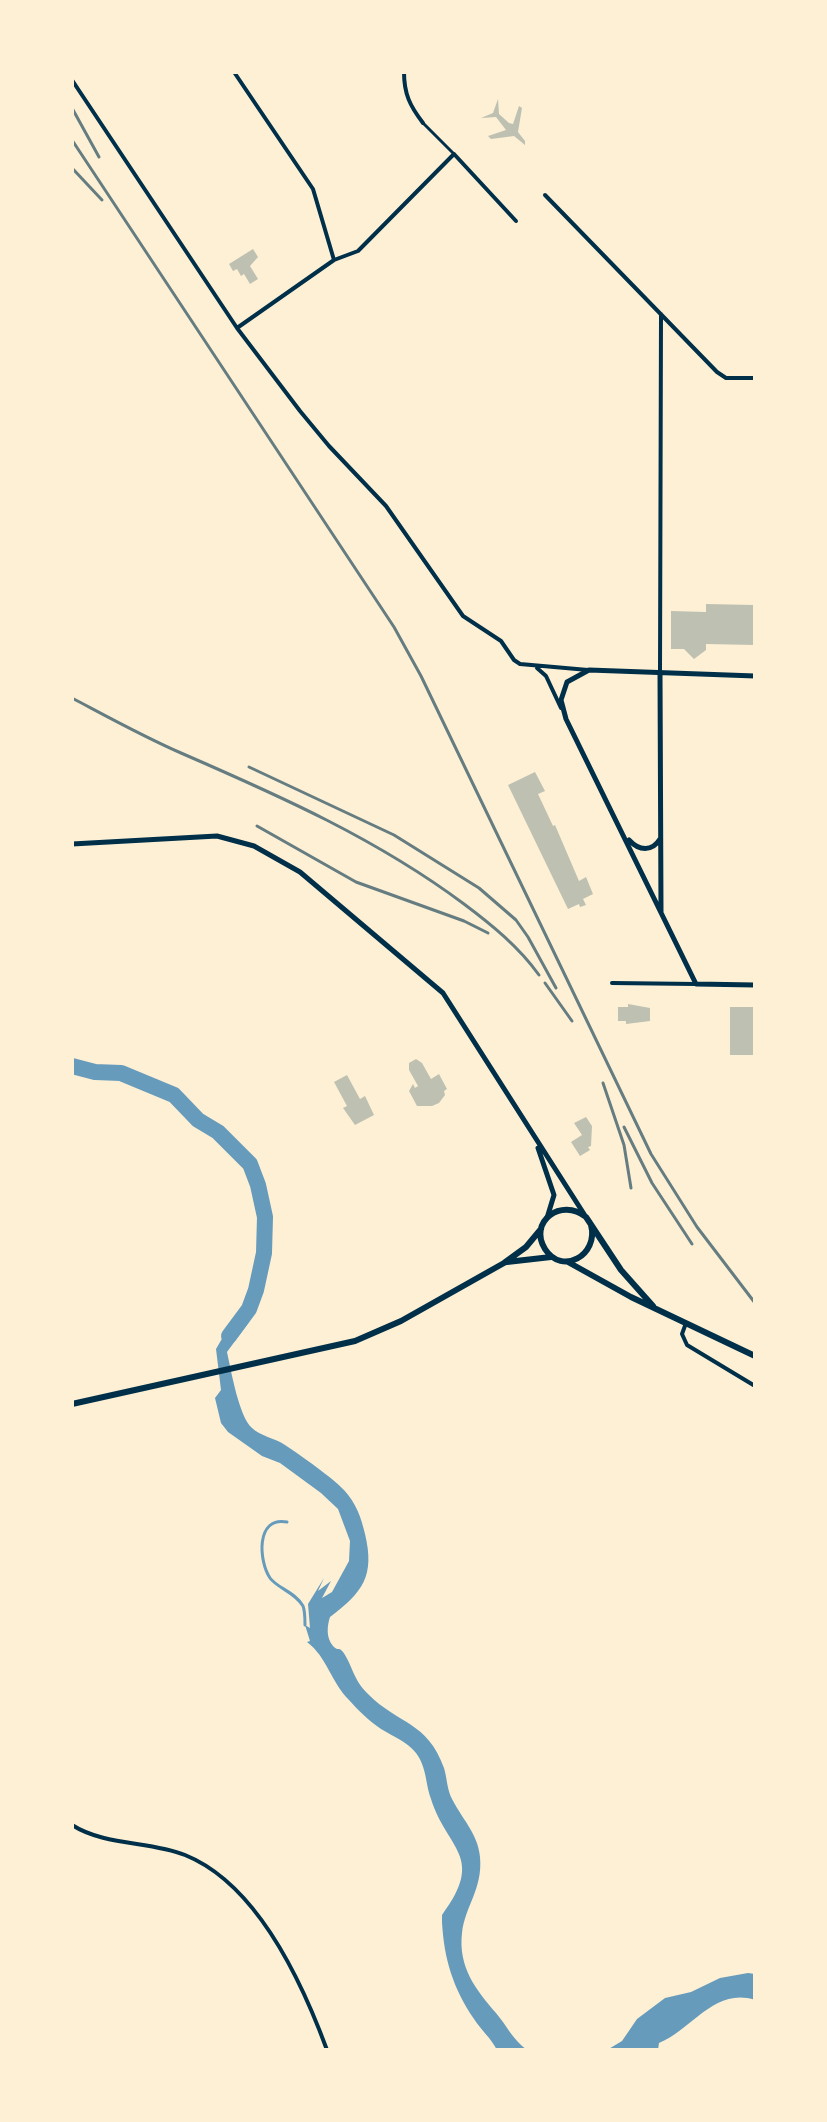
<!DOCTYPE html>
<html>
<head>
<meta charset="utf-8">
<style>
	body { margin:0 }
	#map { position:relative; width:827px; height:2122px; overflow:hidden; background:#fdf0d5; font-family:"Alegreya Sans",sans-serif }
	canvas { display:block }
	.frame { position:absolute; inset:0; border:74px solid #fdf0d5; pointer-events:none }
</style>
</head>
<body>
<div id="map">
<canvas width="827" height="2122"></canvas>
<div class="frame"></div>
</div>
<script>
const context = document.querySelector('canvas').getContext('2d');
context.lineJoin = 'round';
function paint(path, color) { context.fillStyle = color; context.fill(path, 'evenodd'); }
function strokePath(path, color, width, dash) { context.strokeStyle = color; context.lineWidth = width; context.lineCap = dash ? 'butt' : 'round'; context.setLineDash(dash || []); context.stroke(path); }
const water = new Path2D(`
	M234,1318L249,1322L227,1352C231,1370 239,1417 252,1428C260,1436 275,1438 285,1445C300,1455 333,1478 344,1490C356,1503 361,1517 365,1534C375,1576 363,1592 330,1617C327,1626 326,1638 333,1646C339,1652 338,1646 343,1652C353,1666 352,1678 368,1694C399,1725 427,1721 444,1768C447,1778 447,1788 451,1797C461,1818 478,1833 480,1857C483,1889 465,1906 462,1933C458,1967 476,1990 496,2013C507,2026 513,2040 527,2050H497C491,2038 481,2030 474,2019C453,1988 444,1959 442,1922V1915C486,1856 447,1850 431,1799C425,1782 427,1768 416,1753C406,1741 394,1737 381,1729C369,1721 358,1710 349,1700C331,1682 327,1657 307,1642L310,1641L305,1625L310,1628L308,1604L324,1578L318,1591L331,1581L322,1598L332,1592L349,1561L350,1541L338,1509L321,1493L280,1463L262,1456L228,1432L221,1423L215,1398L221,1390L216,1349Z
	M748,1973L755,1974V2000C714,1987 692,2030 659,2043L658,2050H607L622,2041L637,2019L665,1998L691,1992L720,1978Z`);
const stream = new Path2D(`
	M287,1522C255,1516 259,1562 270,1578C277,1588 295,1592 303,1606C305,1611 305,1619 305,1625`);
const river = new Path2D(`
	M72,1066L95,1072L121,1073L174,1095L198,1120L218,1132L250,1164L258,1185L265,1217L264,1253L256,1290L249,1309L229,1336`);
const building = new Path2D(`
	M498,99L499,114L509,123L513,124L519,106L522,108L518,132L525,141V145L514,136L491,139L488,136L506,130L496,117L481,118L493,113Z
	M253,249L258,257L250,266L258,279L250,284L244,274L241,276L237,269L233,271L229,264Z
	M706,604L755,605V645L706,644V650L694,659L684,649H671V611L706,612Z
	M535,772L545,791L538,794L546,811L553,826L555,825L579,881L586,877L593,894L583,899L586,905L580,907L579,904L568,909L508,785Z
	M628,1004L650,1008V1021L626,1024V1021H618V1007H628Z
	M730,1007H755V1055H730Z
	M416,1059L422,1063L431,1079L439,1074L447,1089L444,1091L445,1095L439,1103L432,1106H417L409,1091L413,1084L415,1088L418,1086L409,1070V1063Z
	M347,1075L360,1099L365,1096L374,1115L355,1125L343,1108L347,1106L334,1082Z
	M586,1117L592,1126L591,1146L588,1147L590,1150L580,1156L571,1142L582,1135L574,1123Z`);
const pedestrian = new Path2D(`
	M423,123L454,154`);
const minor = new Path2D(`
	M234,72L313,189L334,260
	M404,72C404,94 410,106 423,123
	M72,80L237,328L300,411L329,446L386,506L463,616L501,641L514,660L520,664L588,670
	M545,195L717,372L726,378H755
	M237,328L334,260L358,251L454,154L516,221
	M537,668L546,676L561,708
	M660,672L661,314
	M612,983L696,984
	M686,1323L682,1334L687,1345L755,1386
	M72,1825C105,1846 150,1841 185,1855C257,1884 302,1982 327,2050`);
const tertiary = new Path2D(`
	M660,673L661,912
	M755,676L589,670L567,682L561,700L566,719L696,984L755,985
	M629,840C639,851 652,852 660,839
	M72,844L217,836L254,846L300,872L443,993L584,1214
	M538,1148L554,1195L547,1218`);
const secondary = new Path2D(`
	M591,1225C599,1255 562,1276 545,1249C528,1222 561,1197 586,1217L621,1270L653,1306
	M507,1262L551,1257
	M568,1262L631,1297L755,1356
	M72,1404L355,1341L401,1321L504,1263L526,1247L541,1229`);
const rail = new Path2D(`
	M72,108L99,157
	M72,140L394,627L421,676L651,1154L697,1227L755,1303
	M72,168L102,200
	M72,698C108,717 144,737 181,753C280,796 377,839 464,904C492,925 519,947 539,975
	M249,767L394,835L479,888L516,920L528,937L556,988
	M257,826L356,882L464,921L488,933
	M545,983L572,1021
	M603,1083L624,1145L631,1188
	M624,1127L652,1183L692,1244`);
paint(water, '#669bbc');
strokePath(stream, '#669bbc', 3);
strokePath(river, '#669bbc', 16);
paint(building, '#bec0b2');
strokePath(pedestrian, '#003049', 3);
strokePath(minor, '#003049', 4);
strokePath(tertiary, '#003049', 5);
strokePath(secondary, '#003049', 6);
strokePath(rail, '#657d81', 3);
</script>
</body>
</html>
